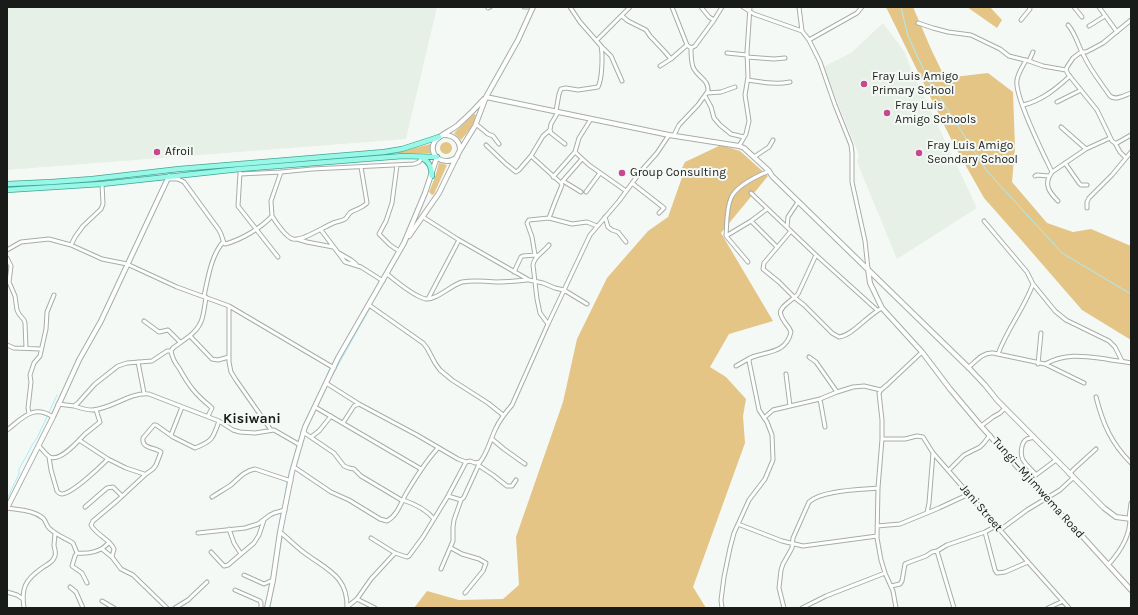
<!DOCTYPE html>
<html>
<head>
<meta charset="utf-8">
<style>
	body { margin:0 }
	#map { position:relative; width:1138px; height:615px; overflow:hidden; background:#f5f9f5; font-family:Karla,sans-serif }
	canvas { display:block }
	.frame { position:absolute; inset:0; border:8px solid #191b19; pointer-events:none }
</style>
</head>
<body>
<div id="map">
<canvas width="1138" height="615"></canvas>
<div class="frame"></div>
</div>
<script>
const context = document.querySelector('canvas').getContext('2d');
context.lineJoin = 'round';
function paint(path, color) { context.fillStyle = color; context.fill(path, 'evenodd'); }
function strokePath(path, color, width, dash) { context.strokeStyle = color; context.lineWidth = width; context.lineCap = dash ? 'butt' : 'round'; context.setLineDash(dash || []); context.stroke(path); }
function write(font, color, halo, rows, align = 'center') {
  context.font = font + ' Karla,sans-serif'; context.lineWidth = 4; context.setLineDash([]); context.textBaseline = 'middle'; context.strokeStyle = halo; context.fillStyle = color; for (const [text, x, y, turn = 0] of rows) {
    context.save(); context.translate(x, y); context.rotate((+turn || 0) * Math.PI / 180); context.textAlign = isNaN(turn) ? turn : align; if (halo) context.strokeText(text, 0, 0); context.fillText(text, 0, 0); context.restore();
  }
}
const built = new Path2D(`
	M7,7H437L406,139L7,170Z
	M883,23L904,51L912,71L977,208L897,259L857,162L859,155L823,67L851,53Z`);
const green = new Path2D(`
	M886,7H913L931,49L945,78L988,73L1013,92L1015,148L1012,182L1047,223L1073,232L1091,229L1131,246V340L1082,310L1023,242L984,198L953,143Z
	M967,7H990L1002,20L997,28Z
	M474,114L476,115C475,124 467,133 461,140L454,133Z
	M440 148a6 6 0 1 1 12 0a6 6 0 1 1-12 0Z
	M430,144L431,153H396Z
	M721,145L740,151L768,176L721,233L773,321L729,334L710,367L726,377L746,399L743,416L745,443L693,587L706,608H414L427,591L459,600L503,599L519,585L516,537L563,402L577,339L607,278L648,231L668,217L685,169L682,168L685,162Z
	M439,163L447,165L434,194L432,195L429,192L435,177Z`);
const stream = new Path2D(`
	M901,7L908,36L927,77L986,170L1062,253L1131,294
	M333,364L336,357
	M327,375L329,370
	M331,378L370,308
	M304,424L316,400
	M299,440L301,433
	M288,477L297,446
	M7,499L19,474V469L28,453L32,445L37,438L57,395
	M283,508L287,482
	M278,531L281,513
	M277,566L282,537
	M271,579L276,548
	M268,594L270,583
	M270,608L274,583`);
const street = new Path2D(`
	M524,7H528
	M672,7L687,45L691,48L695,46L714,20L722,7
	M701,7L709,17L714,20
	M743,7L754,14L802,31L809,40L820,62L835,105L851,145L852,153V182L865,241L868,269
	M799,7L802,31
	M1074,7L1082,17
	M1099,7L1117,32
	M488,8L490,7
	M622,16L628,21L646,30L650,36L665,52L671,59
	M1021,20L1030,9L1029,7
	M1131,20L1103,43L1092,49L1086,52H1081L1073,58L1067,67L1066,70L1068,74L1097,110L1112,141L1115,143H1117L1131,135
	M918,23L933,28L948,32L971,35L1000,49L1009,56L1029,61L1043,66L1066,70
	M1068,25C1076,34 1078,46 1084,56C1091,71 1101,83 1110,96C1116,101 1125,95 1131,93
	M1089,26L1105,16
	M597,40L630,7
	M809,40L857,13L862,7
	M601,46L611,56L622,81
	M727,53L747,55
	M747,57L774,59L785,58
	M1026,60C1023,66 1018,73 1017,80C1014,96 1044,155 1052,172
	M1029,61L1033,52
	M660,66L671,59L687,45
	M748,80C762,82 775,85 790,82
	M707,93L721,92L735,87
	M705,96L711,107L714,118L720,125L731,134L744,137
	M1057,102L1081,90
	M1023,105C1041,101 1056,89 1070,76
	M556,111L559,94L561,89L566,88L578,90L598,87C602,80 603,55 601,46L580,22L570,7
	M558,112L551,124L550,130L551,133L565,144
	M591,119L579,138L575,152L589,165L626,191
	M476,124L488,134L493,136L499,144
	M1061,127L1086,149L1110,138
	M550,130L543,136L531,156L561,183
	M674,135L679,125L698,105L708,91C709,79 697,77 693,67C691,61 691,54 691,48
	M1115,143L1120,152L1126,158
	M486,145L506,164L516,172L519,170L531,156
	M739,146L746,134L749,121L745,95L748,77L747,52L750,7
	M754,157L769,147L773,140
	M1065,163L1079,183L1081,185H1087
	M397,165L392,203L386,221L379,234L390,245L399,251
	M240,173L238,206L278,257
	M240,174L281,172L312,169L414,164L419,162L422,158
	M1035,176L1037,175L1049,176
	M553,177L575,152
	M168,179H178L184,182L219,230L221,234L224,243L225,244C241,240 261,228 272,216L271,201L281,172
	M563,181L581,192
	M632,183L664,208L659,213
	M586,192L600,173
	M751,193L816,255L877,310
	M1058,201C1049,192 1043,184 1052,172L1086,149
	M1087,208V202L1089,198L1112,175L1131,152
	M272,216C276,222 285,237 293,239C302,242 326,225 336,222C339,221 342,221 345,219C348,217 348,214 351,212C357,209 362,208 367,203L361,167
	M423,217L459,240L529,280L543,283L555,288L564,290L587,304
	M605,217L608,227L612,230L618,232L626,242
	M549,218L555,202L562,185L561,183L582,159
	M751,221L777,247
	M984,221L1027,272L1033,284L1055,311L1066,320L1109,341L1115,347L1122,361
	M787,227L788,217L798,202
	M321,230L345,262L361,267L383,281
	M791,231L764,263L763,269L779,282L795,298L804,305L832,333L839,337C853,335 868,315 882,308
	M726,236L751,221L767,209
	M297,239L307,242L333,247
	M71,245L75,237L83,226L101,209L103,204L102,184
	M7,250L21,242L49,239L71,245L102,259L127,264L177,287L229,306L334,368
	M339,253L351,260L356,264
	M535,255L532,237L527,223L529,220L549,218L572,224L587,222L597,226
	M7,258L11,266L9,282L15,296L17,310L19,314L24,320L25,323L26,348
	M748,262L726,236C727,224 726,210 731,198C736,186 757,176 769,171
	M514,272L521,257L523,256L536,255
	M387,274C396,281 414,297 426,299C437,300 451,285 462,282C473,280 485,281 496,282C506,282 517,281 527,280
	M204,296C208,278 211,256 223,242
	M206,297C205,304 204,312 202,319C198,333 183,340 173,348L171,351C172,357 175,363 179,368C189,386 195,394 211,407L212,408L208,416
	M428,299L459,240
	M369,305L423,343L427,348L435,363L440,370L452,380L488,403L503,415
	M229,306V362L231,372L236,380L271,430
	M144,321L159,332L168,330L180,342
	M548,324L540,313L537,299L533,265C534,256 543,253 549,245
	M190,336L212,359L218,360L229,357
	M7,345L14,348L41,349
	M998,354C1007,329 1024,309 1033,284
	M809,357L816,362L837,392
	M138,362L144,393
	M1038,364L1041,333
	M1045,364C1066,353 1083,356 1106,359C1114,361 1123,361 1131,363
	M736,366L750,358
	M968,368C976,361 983,352 993,353L1045,364L1084,383
	M786,374L790,406
	M326,383L359,404L417,435L458,459L466,462L470,461L475,463L480,462C488,452 490,440 496,428C500,419 506,412 512,405L548,324L590,235L619,201L641,171L657,153L669,135
	M881,390L879,393L882,420V439L878,488L877,538L881,560L885,573L893,591L896,608
	M1096,397C1103,424 1111,443 1131,463
	M820,399L825,427
	M58,404L74,406L78,403L95,384L118,366L127,363L152,361L167,351H171
	M74,406C80,408 86,410 92,410C112,409 129,392 149,394L219,421L233,430L240,432L255,433L274,430L300,445
	M315,407L421,469
	M29,413L28,408L31,382L30,375L34,363L40,356L46,329L47,312L54,295
	M764,418L773,410L820,399L837,392L853,387L864,386L881,390L888,384L922,352
	M343,423L354,406L359,404
	M981,426L993,417L1000,413L1005,408
	M7,430C23,418 33,404 53,417
	M303,432L334,453L344,466L349,468L354,469L361,476L403,501
	M171,435L182,407
	M311,437L319,431L331,416
	M1034,437C1032,438 1029,438 1027,439C1021,442 1020,454 1023,460C1026,465 1032,470 1036,475
	M492,439L504,449L525,464
	M882,439H905L917,436L923,437L933,453L1028,562L1069,608
	M79,440L108,459L126,468L144,474
	M39,446C42,449 46,455 50,457C61,462 79,440 85,434C90,430 95,426 100,422L96,410
	M49,457L51,470L57,491C59,493 59,494 62,494C73,493 100,467 108,459
	M478,465L493,475L507,486H512L516,480
	M294,467L331,492L349,500L380,519L387,521C398,515 401,502 407,492C416,477 426,461 438,448
	M949,470L964,455L980,447L984,443L990,435
	M1069,474L1075,468L1096,449
	M1029,480L1056,460
	M448,496L461,500L464,497L480,462
	M212,497C218,493 225,489 231,485C239,478 244,471 255,469L291,481
	M403,500C415,504 426,509 434,519
	M85,507L107,488L113,487L122,496
	M7,508C19,510 33,510 43,518C46,521 46,525 49,528C56,535 65,538 73,543L77,553
	M927,513L929,503L933,453
	M1129,518L1131,503
	M738,524L782,541L803,546L877,536
	M877,526L900,524L939,508L969,494
	M229,529L234,543L241,554
	M1000,530L1027,510L1060,490L1073,478
	M280,532C289,539 297,548 306,554C328,570 348,577 347,608
	M985,532L995,570L997,573L1005,572L1028,562
	M198,533L245,528L258,524L270,515L274,513L285,510
	M371,538L395,553L407,557L409,556L423,537L448,496L466,462
	M451,548L462,554L479,559L486,563L483,571L465,593
	M102,549L112,557
	M937,551L954,608
	M211,552L224,566L228,565L254,543L259,535L264,520
	M1108,565C1120,552 1130,537 1130,519
	M441,569L453,541V527L454,520L461,500
	M244,575L264,584L273,580
	M87,583L82,573L72,566L75,556L77,553C88,554 102,552 109,542
	M891,586L900,584L902,581L905,564L907,563L926,556L932,552L937,551L947,545L985,532L996,526
	M70,587L76,592L83,608
	M235,590L260,601L261,603V608
	M7,592L17,595L23,599
	M357,599L375,608
	M102,601L114,608
	M347,607L357,599L371,579L395,553
	M24,608C21,588 25,580 42,568C46,565 52,563 54,558C57,554 55,550 54,546C54,542 55,537 55,533
	M167,608L133,575L121,569L112,557L114,549C110,539 96,535 91,525L93,521L118,500L146,474L153,469L156,465L161,452C155,447 141,449 143,438L154,425H156L173,437L195,448C213,441 213,438 219,421
	M175,608L188,600L207,582
	M722,608L721,600L724,577L730,548L734,533L749,500L765,479L773,460L772,435L767,422L759,410L749,361L750,358C766,351 786,354 791,332C789,326 783,322 781,315C777,308 793,300 798,294L816,255
	M784,608L779,588L781,570L783,564L792,548L793,538L809,502C822,490 860,490 878,488
	M802,608L826,596L885,573
	M1048,608L1063,601`);
const secondary = new Path2D(`
	M486,97L669,135L739,146L744,148L769,171L772,176L969,368L985,385L997,400L1104,508L1116,517L1131,519
	M444,135C454,135 460,141 460,150
	M457,157C445,168 426,155 435,141C440,135 452,130 458,125C467,117 476,108 484,99
	M409,236L439,193L459,152L475,126L486,97L518,40L533,7
	M868,269L870,283L882,308L922,352L950,389L981,426L1045,498L1083,537L1131,590
	M7,508L53,417L79,360L101,321L169,176
	M267,608L273,580L280,532L292,472L305,427L338,358L404,243L425,193L437,157`);
const primary = new Path2D(`
	M422,158C430,162 431,167 432,176
	M7,184L51,182L92,179L179,169L384,152L402,149L439,137
	M7,190L102,184L240,169L403,156L437,157`);
const markers = [
	[864,84,4,"#c94790"],
	[887,113,4,"#c94790"],
	[157,152,4,"#c94790"],
	[919,153,4,"#c94790"],
	[622,173,4,"#c94790"]
];
const poiNames = [
	["Fray Luis Amigo",872,77],
	["Primary School",872,91],
	["Fray Luis",895,106],
	["Amigo Schools",895,120],
	["Fray Luis Amigo",927,146],
	["Seondary School",927,160],
	["Afroil",165,152],
	["Group Consulting",630,173]
];
const streetNames = [
	["Tungi—Mjimwema Road",1038,488,48],
	["Jani Street",981,508,49]
];
const quarterNames = [
	["Kisiwani",252,419]
];
paint(built, '#e6f0e6');
paint(green, '#e4c586');
strokePath(stream, '#a8edfb', 1);
strokePath(street, '#a8ada9', 5);
strokePath(secondary, '#a8ada9', 6);
strokePath(primary, '#3fa694', 6);
strokePath(street, '#fff', 3);
strokePath(secondary, '#fff', 4);
strokePath(primary, '#98f7e6', 4.5);
for (const [x, y, r, color] of markers) { const dot = new Path2D(); dot.arc(x, y, r, 0, 2 * Math.PI); context.fillStyle = color; context.fill(dot); strokePath(dot, '#f5f9f5', 1.5); }
write('12px', '#191b19', '#f5f9f5', poiNames, 'left');
write('12px', '#191b19', '#f5f9f5', streetNames);
write('bold 14px', '#191b19', '#f5f9f5', quarterNames);
</script>
</body>
</html>
